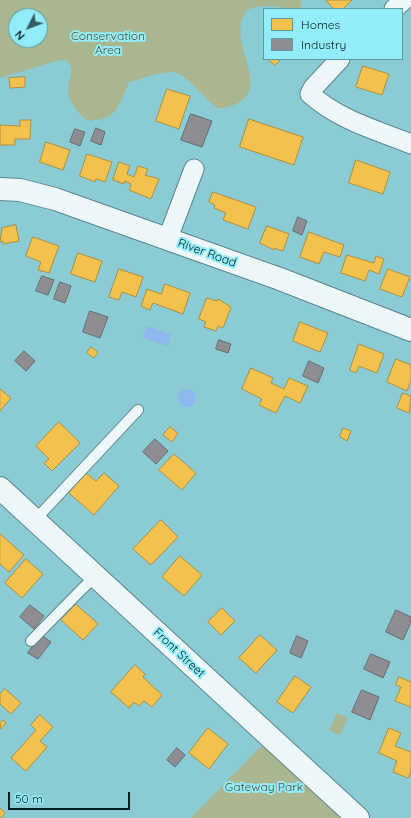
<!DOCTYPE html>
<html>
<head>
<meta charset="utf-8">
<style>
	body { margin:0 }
	#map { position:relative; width:411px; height:818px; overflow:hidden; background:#8acbd4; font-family:Quicksand,sans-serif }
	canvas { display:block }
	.legend { position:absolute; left:263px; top:8px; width:140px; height:52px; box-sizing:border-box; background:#93ecf9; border:1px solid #5a9aa3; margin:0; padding:5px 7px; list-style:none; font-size:12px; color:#041f22 }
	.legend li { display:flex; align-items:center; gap:8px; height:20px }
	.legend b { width:20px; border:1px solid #5a9aa3 }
	.north { position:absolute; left:8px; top:8px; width:40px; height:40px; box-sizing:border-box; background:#93ecf9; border:1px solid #5a9aa3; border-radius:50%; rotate:228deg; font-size:11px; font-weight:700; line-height:16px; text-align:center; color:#041f22 }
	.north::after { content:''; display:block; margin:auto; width:14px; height:18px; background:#335b60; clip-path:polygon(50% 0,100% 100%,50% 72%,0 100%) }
	.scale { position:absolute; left:8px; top:792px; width:122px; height:18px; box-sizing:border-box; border:2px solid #041f22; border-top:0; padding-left:5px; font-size:12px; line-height:14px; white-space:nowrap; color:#041f22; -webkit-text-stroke:3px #93ecf9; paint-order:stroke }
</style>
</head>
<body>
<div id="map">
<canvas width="411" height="818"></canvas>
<ul class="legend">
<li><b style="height:11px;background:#f2c14e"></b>Homes</li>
<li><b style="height:11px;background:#8d8d92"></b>Industry</li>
</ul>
<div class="north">N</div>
<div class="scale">50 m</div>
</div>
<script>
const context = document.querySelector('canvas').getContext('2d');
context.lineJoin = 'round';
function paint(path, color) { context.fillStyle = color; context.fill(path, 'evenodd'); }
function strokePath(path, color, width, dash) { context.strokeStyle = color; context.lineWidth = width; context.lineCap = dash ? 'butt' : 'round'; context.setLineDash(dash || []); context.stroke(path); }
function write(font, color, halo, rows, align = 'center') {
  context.font = font + ' Quicksand,sans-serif'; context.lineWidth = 4; context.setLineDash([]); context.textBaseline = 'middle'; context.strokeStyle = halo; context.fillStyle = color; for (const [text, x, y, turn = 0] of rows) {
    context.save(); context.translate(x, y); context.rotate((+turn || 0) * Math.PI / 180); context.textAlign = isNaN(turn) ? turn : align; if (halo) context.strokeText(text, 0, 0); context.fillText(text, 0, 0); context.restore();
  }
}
const green = new Path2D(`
	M0,0H302L300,9C284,9 268,3 252,8C247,9 244,14 242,19C231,52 280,98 220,109C203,101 188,72 171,72C158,72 142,79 129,82C119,106 116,122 87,120C78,113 69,103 68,91C67,79 78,68 65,60L56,61L0,78ZM16,16H40V40H16Z
	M337,713L348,718L340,735L329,730Z
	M263,744L345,818H191Z`);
const water = new Path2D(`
	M147,326L171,334L168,346L143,338Z
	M178 398a9 9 0 1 1 18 0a9 9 0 1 1-18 0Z`);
const homes = new Path2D(`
	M326,0H352L343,9H334Z
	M268,59H281L275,65Z
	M363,66L389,74L382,95L356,87Z
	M25,77V87L10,88L9,78Z
	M167,89L190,96L179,129L156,121Z
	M249,119L303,137L294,165L240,147Z
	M20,120H31L30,139H15V145H0V125L20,126Z
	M46,142L70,150L63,170L40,162Z
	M87,154L112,162L105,182L96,179L95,182L80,176Z
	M356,160L390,172L383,194L349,183Z
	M119,162L130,166L127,174L134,177L138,166L148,169L145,175L159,179L151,199L129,190L131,184L125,181L124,184L113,180Z
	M213,192L256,207L248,229L223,220L226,213L214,208L215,205L209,202Z
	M16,225L19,241L3,244V241L0,242L2,228Z
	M267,226L289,234L283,251L274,248V250L260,243Z
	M309,232L344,245L340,257L324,252L319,264L300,257Z
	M33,237L59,246L49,273L38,270L41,262L26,256Z
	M78,253L102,261L95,282L71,274Z
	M347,255L374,263L376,256L384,259L379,274L369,270L365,281L341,273Z
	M119,269L143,277L136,297L122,292L119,300L109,297Z
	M388,269L410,277L402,297L380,289Z
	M165,284L190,293L183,314L153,303L150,310L141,306L147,289L161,294Z
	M207,298L217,301L218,299L231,307L223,328L218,326L216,331L204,327L206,322L199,319Z
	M300,322L328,333L320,352L293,341Z
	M359,344L384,354L377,373L359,366L356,373L350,370Z
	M91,347L98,352L94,358L87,353Z
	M396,359L411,365V380L407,391L387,382Z
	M251,368L273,378L271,383L284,389L289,378L308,386L300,403L285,396L276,413L259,405L262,399L242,389Z
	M0,389L11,398L0,411Z
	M403,393L411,396L409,413L397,408Z
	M59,422L80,443L52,471L44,463L49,459L36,446Z
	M170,427L178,433L172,442L163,435Z
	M343,428L351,431L347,441L340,437Z
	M174,454L196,473L182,490L159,470Z
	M86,473L96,481L104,473L119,486L94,515L69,493Z
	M161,520L178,537L151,565L133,549Z
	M0,534L24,555L9,572L0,564Z
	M180,556L202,575L184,596L162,577Z
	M26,559L43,574L22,598L5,583Z
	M76,604L98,624L83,640L61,620Z
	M222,608L235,621L221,635L208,622Z
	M260,635L277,650L256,673L239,658Z
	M135,665L145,674L143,677L162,695L152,707L144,701L139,706L134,702L129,708L111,692Z
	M295,676L311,687L293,713L277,702Z
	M399,677L411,682V707L395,701L401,687L396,685Z
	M5,689L21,703L11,714L0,704V694Z
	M40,715L53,727L40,741L47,747L26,771L11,758L36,730L31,725Z
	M3,720L6,723L1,729L0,723Z
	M208,728L228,744L209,769L189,753Z
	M389,728L401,733L395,746L411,752V771L408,778L393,772L397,761L379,753Z
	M0,808L5,813L1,818H0Z`);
const industry = new Path2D(`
	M191,114L212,121L202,147L181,140Z
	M96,128L105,132L101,145L91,141Z
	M75,129L85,132L80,146L70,142Z
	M298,217L307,221L302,235L293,231Z
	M42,276L54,280L48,295L36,291Z
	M60,282L71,286L65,303L54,299Z
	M90,311L108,317L100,338L83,332Z
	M219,340L231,344L228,353L216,349Z
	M24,351L35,361L26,371L15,361Z
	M309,361L324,368L318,383L303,376Z
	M155,439L168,451L156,464L143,452Z
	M30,605L44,616L34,629L20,617Z
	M396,610L411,617V622L403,640L386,632Z
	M41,635L51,642L38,659L28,653Z
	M297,636L308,641L301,658L290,653Z
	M371,654L390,662L383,678L364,669Z
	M362,690L379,697L370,720L352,712Z
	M177,748L185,755L175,767L167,760Z`);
const service = new Path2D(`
	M35,520L138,410
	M31,641L82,589L96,576`);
const minor = new Path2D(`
	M394,9L404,0
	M340,59L313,88L310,94C339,120 376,130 411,144
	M168,238L194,169`);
const tertiary = new Path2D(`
	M0,189L20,190L55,199L280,279L411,330`);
const secondary = new Path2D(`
	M0,488L358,818`);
const parkNames = [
	["Conservation",108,36],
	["Area",108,50],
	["Gateway Park",264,787]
];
const streetNames = [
	["River Road",207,253,20],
	["Front Street",179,653,43]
];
paint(green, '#aab68f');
paint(water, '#8eb7ef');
paint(homes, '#f2c14e');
strokePath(homes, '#ab9041', 1);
paint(industry, '#8d8d92');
strokePath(industry, '#646c70', 1);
strokePath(service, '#5c868c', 12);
strokePath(minor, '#5c868c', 21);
strokePath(tertiary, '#5c868c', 24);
strokePath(secondary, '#5c868c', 24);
strokePath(service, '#edf7f9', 10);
strokePath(minor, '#edf7f9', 19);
strokePath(tertiary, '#edf7f9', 22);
strokePath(secondary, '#edf7f9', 22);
write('12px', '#5b4b25', '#93ecf9', parkNames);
write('12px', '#041f22', '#93ecf9', streetNames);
</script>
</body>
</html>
